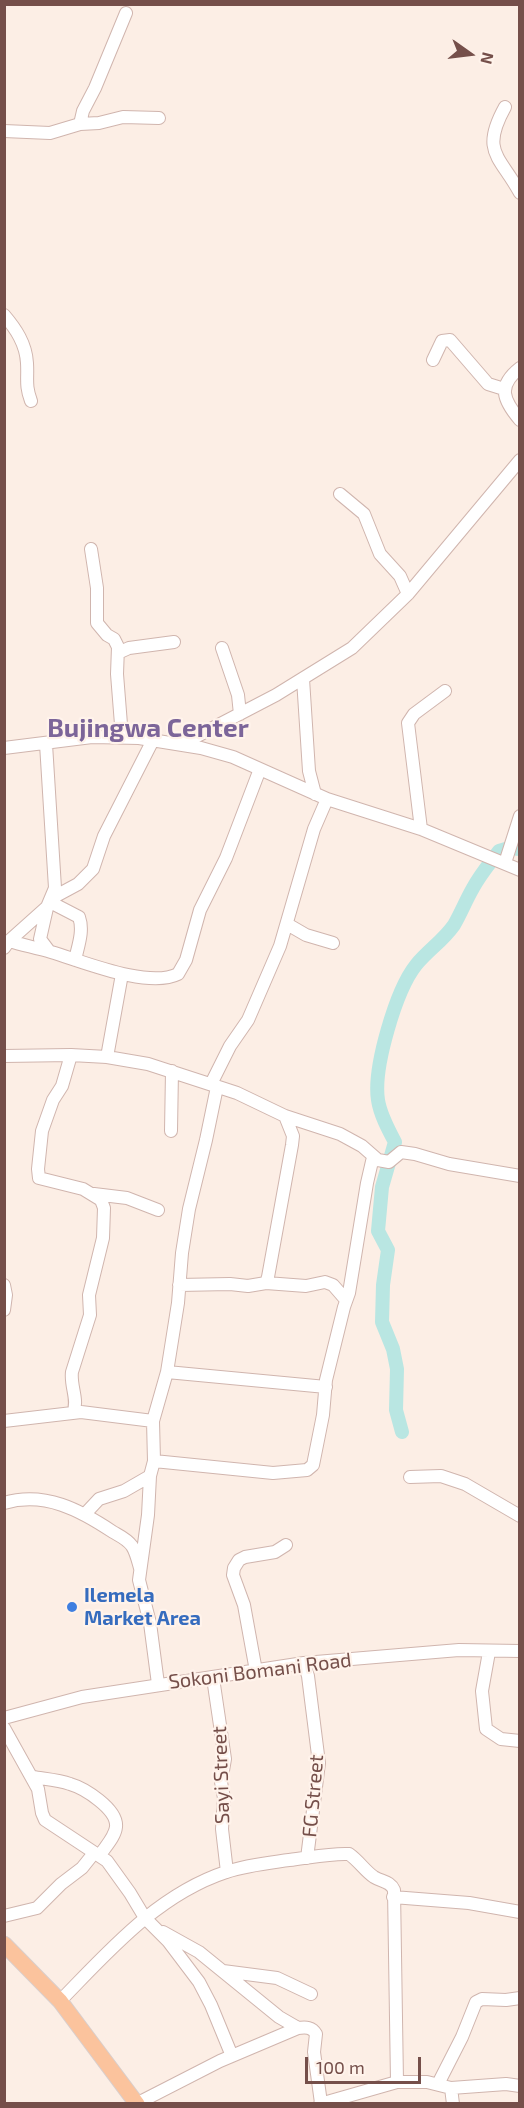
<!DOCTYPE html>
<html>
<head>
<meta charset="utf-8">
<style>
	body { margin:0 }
	#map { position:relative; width:524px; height:2108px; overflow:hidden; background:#fceee5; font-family:"Exo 2",sans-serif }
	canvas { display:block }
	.frame { position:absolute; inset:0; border:6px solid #754f4a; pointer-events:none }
	.north { position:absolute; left:440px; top:24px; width:60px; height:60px; -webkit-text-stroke:4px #fff3eb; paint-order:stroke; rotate:104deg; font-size:16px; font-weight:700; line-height:24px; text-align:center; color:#754f4a }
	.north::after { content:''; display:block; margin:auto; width:21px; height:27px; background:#754f4a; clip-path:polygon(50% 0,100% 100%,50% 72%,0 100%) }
	.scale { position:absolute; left:305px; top:2057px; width:116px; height:27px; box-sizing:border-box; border:3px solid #754f4a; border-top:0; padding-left:8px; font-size:18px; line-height:21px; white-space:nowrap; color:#754f4a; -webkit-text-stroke:4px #fff3eb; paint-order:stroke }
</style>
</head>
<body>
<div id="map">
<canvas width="524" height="2108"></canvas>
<div class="frame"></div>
<div class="north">N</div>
<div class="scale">100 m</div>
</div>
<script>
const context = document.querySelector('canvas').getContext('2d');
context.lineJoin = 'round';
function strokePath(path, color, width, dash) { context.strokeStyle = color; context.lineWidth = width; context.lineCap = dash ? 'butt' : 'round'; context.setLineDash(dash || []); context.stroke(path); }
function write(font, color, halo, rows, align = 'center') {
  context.font = font + ' "Exo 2",sans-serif'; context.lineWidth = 4.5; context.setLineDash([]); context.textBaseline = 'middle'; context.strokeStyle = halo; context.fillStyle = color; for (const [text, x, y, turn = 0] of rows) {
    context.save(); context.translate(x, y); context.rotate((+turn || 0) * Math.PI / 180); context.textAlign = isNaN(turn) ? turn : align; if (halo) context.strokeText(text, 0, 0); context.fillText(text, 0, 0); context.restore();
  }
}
const river = new Path2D(`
	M402,1432L396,1410L397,1369L393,1349L382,1322L383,1285L388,1250L378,1231L382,1187L395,1142C388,1129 380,1114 378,1100C373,1068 396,990 416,965C428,950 443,941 454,925C461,913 466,900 473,888C480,875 490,863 499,851L509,848L520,849`);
const minor = new Path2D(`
	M505,107C480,152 500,156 520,193
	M80,124L83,111L95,88L126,13
	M4,131L50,133L80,124L99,123L123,117L159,118
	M4,315C16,329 26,344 27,363C28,379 25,385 31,401
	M433,360L442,341L450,340L488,384L504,389
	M520,368C497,386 503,400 520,420
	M340,494L364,514L380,554L400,576L408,594
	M91,549L97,588V623L107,635L114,639L118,647L117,674L122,737
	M222,648L238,695L240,714
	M118,653L129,648L174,642
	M303,679L309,771L315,794
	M182,744L276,695L352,648L408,594L520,460
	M4,748L92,737L139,738L201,748L233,757L327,799L421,829L520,870
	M421,829L408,723L414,714L445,691
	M505,863L520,816
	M52,898L78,884L93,869L104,836L153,740
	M50,902L79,917C84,931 78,946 75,960
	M47,908L40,939L49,951
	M287,924L306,935L333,943
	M9,941C23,945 37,948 51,952C82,961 148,989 178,974L186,960L200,910L226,858L260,769
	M4,948L9,941L47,907L55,888L46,744
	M71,1055L62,1086L53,1100L42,1131L38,1169L39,1178L83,1189L101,1200L104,1208L103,1238L89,1295L90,1315L72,1372C70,1386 79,1400 73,1413
	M4,1056L71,1055L107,1057L148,1064L237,1093L285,1116L340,1134L362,1146L378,1160L389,1162L401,1152L415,1154L449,1164L520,1176
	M107,1057L122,974
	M211,1084L230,1046L248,1020L280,946L314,829L327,799
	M171,1131L172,1071
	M94,1194L127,1198L158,1210
	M266,1283L306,1286L325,1282L333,1285L346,1300
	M4,1285L6,1295L4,1310
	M179,1285L230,1284L248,1286L266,1283L268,1277L292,1145L293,1136L285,1116
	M167,1372L326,1387
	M4,1421L81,1412L153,1421
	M154,1461L273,1473L307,1470L313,1465L323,1415L326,1380L344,1307L349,1293L367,1183L373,1157
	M410,1477L441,1476L465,1484L520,1516
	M4,1503C45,1491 80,1510 113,1532C120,1536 127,1539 132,1546C136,1552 138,1561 140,1568
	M85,1514L99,1499L124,1491L150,1476
	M489,1652L482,1691L486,1729L501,1739L520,1741
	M304,1663L308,1676L319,1763L307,1858
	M256,1671L244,1605L233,1575L234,1568L239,1560L245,1557L275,1552L286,1545
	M213,1678L225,1759L221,1782L224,1798L222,1829L227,1872
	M158,1684L150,1623L139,1580L148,1515L150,1476L154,1461L153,1421L167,1372L178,1303L182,1253L189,1209L206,1140L217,1087
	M4,1718L82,1697L304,1663L459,1650L520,1651
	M4,1728L38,1789L42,1813L45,1820L107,1861L130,1893L145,1918L168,1941L199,1982L211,2005L232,2056
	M33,1777C45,1779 59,1780 70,1784C84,1788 118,1809 116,1827C115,1837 105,1847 100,1855
	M393,1897L469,1903L520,1912
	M4,1916L37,1908L61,1884L82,1868L94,1853
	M163,1932L199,1952L279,2017L298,2028
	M223,1971L277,1978L311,1994
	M60,2001C109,1951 157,1895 226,1872C247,1865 268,1863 289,1860C308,1858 330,1853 349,1854C359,1861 365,1871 374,1877C382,1882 390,1881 394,1890L397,2082
	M438,2084L462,2037L476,2002L482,1999L506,2000L520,1998
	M451,2088L453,2104
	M136,2104L220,2061L298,2028C306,2027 312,2027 316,2034L314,2052L321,2103
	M320,2104L397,2082H427L451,2088L506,2084L520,2086`);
const major = new Path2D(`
	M4,1944L60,2001L137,2104`);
const markers = [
	[72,1607,6,"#3f7fe0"]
];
const shopNames = [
	["Ilemela",84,1595],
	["Market Area",84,1618]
];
const streetNames = [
	["Sokoni Bomani Road",260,1671,-7],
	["Sayi Street",221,1775,-92],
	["FG Street",313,1796,-85]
];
const districtNames = [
	["Bujingwa Center",148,728]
];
strokePath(river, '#b9e6e2', 14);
strokePath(minor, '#d0b5ae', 14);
strokePath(major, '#d8cecc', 17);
strokePath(minor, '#fff', 12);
strokePath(major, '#fbc39d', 15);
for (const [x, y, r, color] of markers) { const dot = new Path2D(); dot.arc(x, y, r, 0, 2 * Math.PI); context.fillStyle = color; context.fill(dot); strokePath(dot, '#fff3eb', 2); }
write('bold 20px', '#366cbe', '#fff3eb', shopNames, 'left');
write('20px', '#754f4a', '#fff3eb', streetNames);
write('bold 26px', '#7c6599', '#fff3eb', districtNames);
</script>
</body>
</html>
